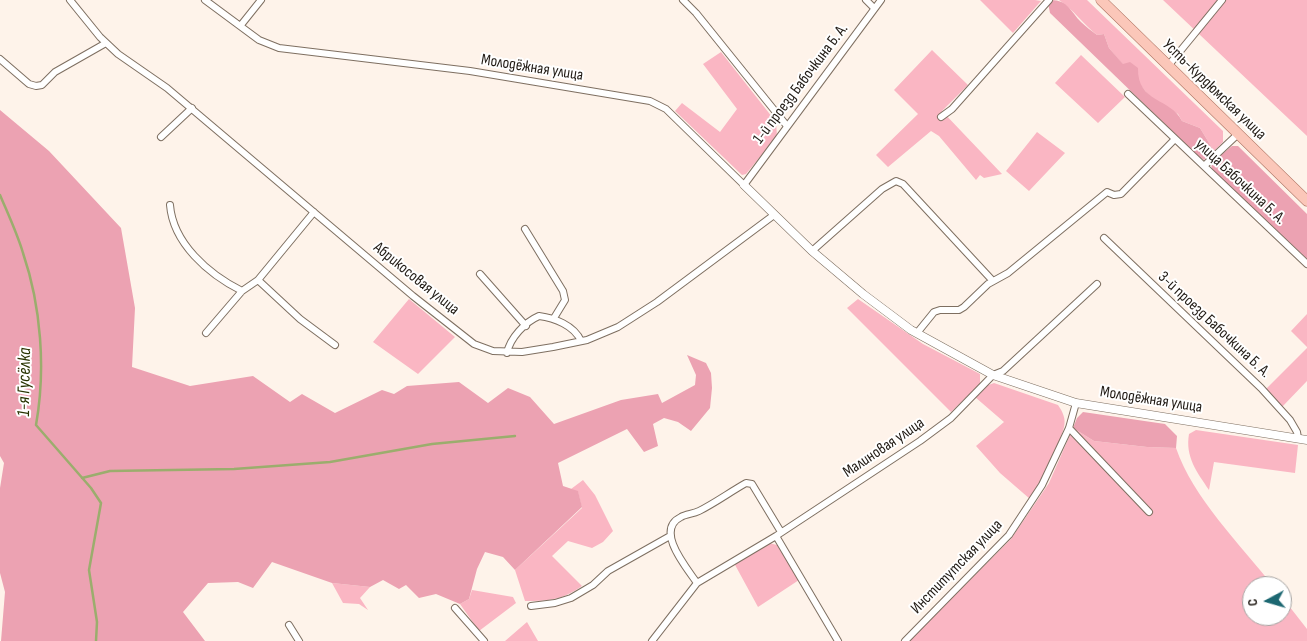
<!DOCTYPE html>
<html>
<head>
<meta charset="utf-8">
<style>
	body { margin:0 }
	#map { position:relative; width:1307px; height:641px; overflow:hidden; background:#fef3ea; font-family:"Sofia Sans Condensed",sans-serif }
	canvas { display:block }
	.north { position:absolute; left:1242px; top:576px; width:50px; height:50px; box-sizing:border-box; background:#fff; border:1px solid #a6a3a1; border-radius:50%; rotate:264deg; font-size:14px; font-weight:700; line-height:20px; text-align:center; color:#201a14 }
	.north::after { content:''; display:block; margin:auto; width:18px; height:22px; background:#1c6771; clip-path:polygon(50% 0,100% 100%,50% 72%,0 100%) }
</style>
</head>
<body>
<div id="map">
<canvas width="1307" height="641"></canvas>
<div class="north">С</div>
</div>
<script>
const context = document.querySelector('canvas').getContext('2d');
context.lineJoin = 'round';
function paint(path, color) { context.fillStyle = color; context.fill(path, 'evenodd'); }
function strokePath(path, color, width, dash) { context.strokeStyle = color; context.lineWidth = width; context.lineCap = dash ? 'butt' : 'round'; context.setLineDash(dash || []); context.stroke(path); }
function write(font, color, halo, rows, align = 'center') {
  context.font = font + ' "Sofia Sans Condensed",sans-serif'; context.lineWidth = 4; context.setLineDash([]); context.textBaseline = 'middle'; context.strokeStyle = halo; context.fillStyle = color; for (const [text, x, y, turn = 0] of rows) {
    context.save(); context.translate(x, y); context.rotate((+turn || 0) * Math.PI / 180); context.textAlign = isNaN(turn) ? turn : align; if (halo) context.strokeText(text, 0, 0); context.fillText(text, 0, 0); context.restore();
  }
}
const green = new Path2D(`
	M980,0H1035L1041,1L1013,33Z
	M1059,0H1087L1223,131V142L1214,151L1200,128L1182,121L1178,114L1152,99L1109,48L1104,34L1097,35C1083,24 1074,10 1059,0Z
	M1163,0H1307V136Z
	M932,50L968,85L942,111L1002,174L984,178L980,175L976,180L939,136L931,131L888,167L876,155L918,114L894,90Z
	M721,52L776,122L777,136L746,174L742,175L675,111L682,103L720,132L737,109L703,64Z
	M1081,55L1125,97L1098,123L1055,83Z
	M1037,132L1065,153L1029,191L1006,171Z
	M409,299L455,337L418,374L373,342Z
	M858,299L923,344L980,374V384L951,412L847,308Z
	M1307,314V347L1291,331Z
	M1307,348V381L1282,407L1266,389Z
	M994,383L1058,405C1063,412 1066,419 1064,427C1060,445 1040,483 1030,499L1000,473L976,446L1004,422L975,397L986,386Z
	M1073,428L1094,441L1147,447L1176,448C1193,498 1240,544 1273,586H1252V616H1282V597L1307,629V641H909L1011,539L1049,483Z
	M1196,430L1298,445L1295,473L1214,462L1209,490C1197,472 1185,457 1189,434Z
	M583,480L595,495L613,531L603,542L592,548L568,541L552,556L582,586C562,600 549,601 525,601L515,570L582,508L578,492L571,489Z
	M769,543L777,545L799,580L758,607L734,563Z
	M332,583L370,587L360,598L368,610L359,604L343,603Z
	M472,590L513,597L516,603L479,631L460,604L469,599Z
	M527,622L538,641H505Z`);
const forest = new Path2D(`
	M1051,0C1068,0 1071,12 1081,22C1086,27 1092,31 1097,35L1104,34L1109,48L1123,64L1130,62L1138,68C1137,103 1171,98 1182,121L1200,128L1214,151L1204,160L1199,157L1050,13L1048,3Z
	M0,110L49,151L121,228L135,308L132,367L190,386L253,376L290,402L302,394L335,413L382,390L394,394L407,386L459,382L488,403L508,388L530,397L554,424L621,400L658,394L662,403L695,385L696,375L687,355L706,363L711,373L712,388L710,408L691,431L678,422L664,418L653,424L658,446L644,452L627,429L558,463L563,486L578,491L582,507L515,570L503,557L485,552L477,569L469,599L460,604L436,594L419,598L406,585L399,589L383,580L370,587L332,583L272,562L253,588L238,582L208,583L183,612L205,641H1L5,592L0,573V488L4,463L0,456Z
	M1232,146H1238L1307,214V259L1212,170L1211,163Z
	M1083,412L1165,424L1177,436L1176,448L1147,447L1094,441L1073,428L1077,418Z`);
const stream = new Path2D(`
	M0,195C8,214 17,233 23,253C41,306 46,369 36,425L91,488L101,503L89,570L97,622L96,641
	M82,478L110,471L234,469L330,462L432,444L515,436`);
const minor = new Path2D(`
	M70,0L100,37L118,54L167,88L413,296L474,344L493,351L522,352L553,347L587,340L618,327L657,302L774,215
	M205,0L259,40L279,48L470,71L650,101L666,109L744,185L881,0
	M683,0L696,13L787,126
	M866,0L874,8
	M241,25L261,0
	M0,59L29,84L36,86L42,85L55,72L106,43
	M1168,66L1222,0
	M1128,94L1307,264
	M941,117L952,109L1049,0
	M161,137L192,108
	M1204,166L1238,134
	M170,205C173,243 208,274 242,291
	M525,229L563,291L565,300L554,318
	M1104,238L1261,388L1290,420L1297,432L1298,438
	M812,251L882,189L896,181L903,184L992,280
	M480,274L526,326
	M258,280L300,319L335,345
	M206,333L242,291L258,280L314,212
	M917,333L934,312L940,310H959L964,307L988,284L1008,273L1107,192L1114,195L1121,194L1175,139
	M507,353C510,338 525,322 539,316C554,318 574,325 581,341
	M1069,428L1149,512
	M776,536L838,641
	M697,583C687,568 654,530 681,517C686,514 693,514 699,511C715,503 730,492 746,483L752,484L781,532
	M531,606L555,603L571,598L593,585L608,571L670,536
	M455,608L484,641
	M289,625L299,641
	M652,641L697,583L776,536L920,441L951,418L993,375L1003,371L1097,284
	M905,641L1009,535L1042,485L1069,428L1076,403`);
const tertiary = new Path2D(`
	M744,185L812,251L863,294L911,330L993,375L1076,403L1307,440`);
const primary = new Path2D(`
	M1101,0L1307,201`);
const streetNames = [
	["Молодёжная улица",532,68,9],
	["1-й проезд Бабочкина Б. А.",801,84,-53],
	["Усть-Курдюмская улица",1214,90,44],
	["улица Бабочкина Б. А.",1240,182,43],
	["Абрикосовая улица",416,279,39],
	["3-й проезд Бабочкина Б. А.",1214,325,43],
	["Молодёжная улица",1151,400,9],
	["Малиновая улица",884,448,-34],
	["Институтская улица",957,567,-46]
];
const waterNames = [
	["1-я Гусёлка",25,382,-89]
];
paint(green, '#fab6c3');
paint(forest, '#eca2b2');
strokePath(stream, '#9bad6d', 2.5);
strokePath(minor, '#7e6f61', 8);
strokePath(tertiary, '#7e6f61', 9);
strokePath(primary, '#ad7261', 11);
strokePath(minor, '#fff', 6);
strokePath(tertiary, '#fff', 8);
strokePath(primary, '#fbc7b9', 10);
write('16px', '#201a14', '#fff', streetNames);
write('italic 18px', '#283301', '#fff', waterNames);
</script>
</body>
</html>
